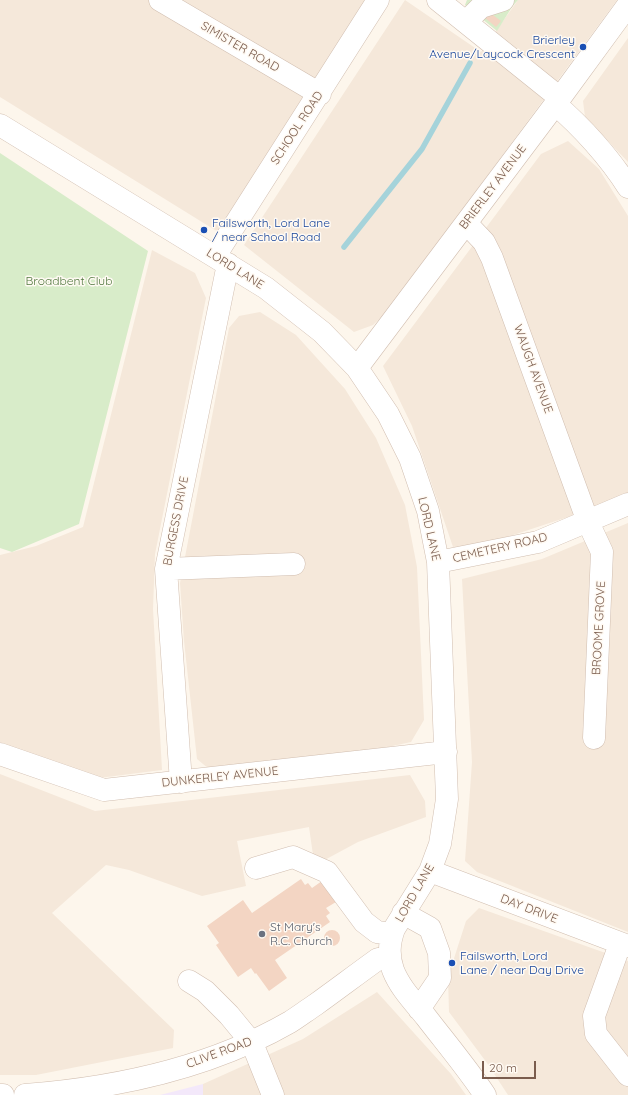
<!DOCTYPE html>
<html>
<head>
<meta charset="utf-8">
<style>
	body { margin:0 }
	#map { position:relative; width:628px; height:1095px; overflow:hidden; background:#fdf6ec; font-family:Quicksand,sans-serif }
	canvas { display:block }
	.scale { position:absolute; left:482px; top:1061px; width:54px; height:18px; box-sizing:border-box; border:2px solid #7a5c4d; border-top:0; padding-left:5px; font-size:12px; line-height:14px; white-space:nowrap; color:#7a5c4d; -webkit-text-stroke:3px #fffaf3; paint-order:stroke }
</style>
</head>
<body>
<div id="map">
<canvas width="628" height="1095"></canvas>
<div class="scale">20 m</div>
</div>
<script>
const context = document.querySelector('canvas').getContext('2d');
context.lineJoin = 'round';
function paint(path, color) { context.fillStyle = color; context.fill(path, 'evenodd'); }
function strokePath(path, color, width, dash) { context.strokeStyle = color; context.lineWidth = width; context.lineCap = dash ? 'butt' : 'round'; context.setLineDash(dash || []); context.stroke(path); }
function write(font, color, halo, rows, align = 'center') {
  context.font = font + ' Quicksand,sans-serif'; context.lineWidth = 3; context.setLineDash([]); context.textBaseline = 'middle'; context.strokeStyle = halo; context.fillStyle = color; for (const [text, x, y, turn = 0] of rows) {
    context.save(); context.translate(x, y); context.rotate((+turn || 0) * Math.PI / 180); context.textAlign = isNaN(turn) ? turn : align; if (halo) context.strokeText(text, 0, 0); context.fillText(text, 0, 0); context.restore();
  }
}
const residential = new Path2D(`
	M0,0H373L223,235L0,97Z
	M405,0L481,52L518,0H617L387,312L373,325L354,332L244,245Z
	M628,38V162L585,117L583,101Z
	M568,141L599,169L628,216V493L592,509L483,545L453,547L412,426L383,366L541,154Z
	M152,250L195,273L206,298L155,554L153,609L162,770L91,779L0,742V555L36,546L83,527Z
	M260,312L296,335L345,389L376,438L405,505L417,567L424,720L411,742L383,748L209,769L197,759L184,641L180,583L229,328L239,316Z
	M628,523V932L477,872L465,861L472,762L462,579L542,559Z
	M0,774L95,811L410,775L425,801L426,817L358,842L319,863L313,855L309,827L237,841L246,886L202,896L129,870L106,865L52,913L174,1030L173,1048L36,1075H0Z
	M479,908L628,961V1095H508L487,1063L449,1012L448,977L466,921Z
	M377,992L451,1074L466,1095H203V1084L303,1039Z`);
const education = new Path2D(`
	M203,1084V1095H160Z`);
const green = new Path2D(`
	M467,0H518L512,7L497,31L465,5Z
	M0,153L148,251L79,524L12,552L0,548Z`);
const stream = new Path2D(`
	M344,247L422,149L470,63`);
const building = new Path2D(`
	M489,12L501,21L496,27L485,18Z
	M301,879L305,885L308,883L312,888L322,881L336,902L326,908L330,913L326,916L330,922L275,960L287,978L269,991L256,973L255,974L251,968L238,977L216,945L219,943L207,926L243,900L252,913Z
	M324 938a8 8 0 1 1 16 0a8 8 0 1 1-16 0Z`);
const minor = new Path2D(`
	M160,0L320,94
	M438,0L560,98
	M466,22L481,7L503,0
	M555,104C581,126 610,158 628,187
	M0,125L266,288L322,332L357,368L388,414L410,458L428,511L438,562L447,799L440,844L430,871L394,929C389,943 388,955 393,970C400,988 414,1002 426,1017C446,1043 467,1068 485,1095
	M466,223L484,242L492,258L588,522L602,552L594,738
	M215,256L378,0
	M357,368L560,98L628,5
	M438,562L538,542L628,504
	M166,569L294,564
	M0,754L104,790L446,752
	M181,782L166,569L228,264
	M256,868L293,857L327,872L364,922L377,932L392,934
	M430,871L628,946
	M403,913L430,928L439,953L440,978L419,1009
	M620,944L594,1016L596,1034L628,1075
	M189,981L205,991L229,1015L252,1043L273,1095
	M0,1095H3
	M25,1095C116,1088 210,1068 290,1022C298,1017 306,1011 315,1005C336,990 357,974 378,959L390,957`);
const markers = [
	[583,47,4,"#1a4fb4"],
	[204,230,4,"#1a4fb4"],
	[262,934,4,"#6b7280"],
	[452,963,4,"#1a4fb4"]
];
const transitNames = [
	["Brierley",575,40,"right"],
	["Avenue/Laycock Crescent",575,54,"right"],
	["Failsworth, Lord Lane",212,223],
	["/ near School Road",212,237],
	["Failsworth, Lord",460,956],
	["Lane / near Day Drive",460,970]
];
const streetNames = [
	["SIMISTER ROAD",240,47,30],
	["SCHOOL ROAD",297,128,-57],
	["BRIERLEY AVENUE",493,187,-53],
	["LORD LANE",235,269,32],
	["WAUGH AVENUE",533,369,70],
	["BURGESS DRIVE",176,521,-79],
	["LORD LANE",429,529,77],
	["CEMETERY ROAD",500,548,-13],
	["BROOME GROVE",599,628,-87],
	["DUNKERLEY AVENUE",220,777,-6],
	["LORD LANE",415,893,-60],
	["DAY DRIVE",529,909,21],
	["CLIVE ROAD",219,1053,-20]
];
const parkNames = [
	["Broadbent Club",69,281]
];
const worshipNames = [
	["St Mary's",270,927],
	["R.C. Church",270,941]
];
paint(residential, '#f5e8da');
paint(education, '#f3e8fa');
paint(green, '#d8ecc9');
strokePath(stream, '#a5d3da', 5.5);
paint(building, '#f3d5c3');
strokePath(minor, '#d1beb0', 23);
strokePath(minor, '#fff', 22);
for (const [x, y, r, color] of markers) { const dot = new Path2D(); dot.arc(x, y, r, 0, 2 * Math.PI); context.fillStyle = color; context.fill(dot); strokePath(dot, '#fffaf3', 1.5); }
write('12px', '#164399', '#fffaf3', transitNames, 'left');
write('12px', '#7a5c4d', '#fffaf3', streetNames);
write('12px', '#537a41', '#fffaf3', parkNames);
write('12px', '#5b616d', '#fffaf3', worshipNames, 'left');
</script>
</body>
</html>
